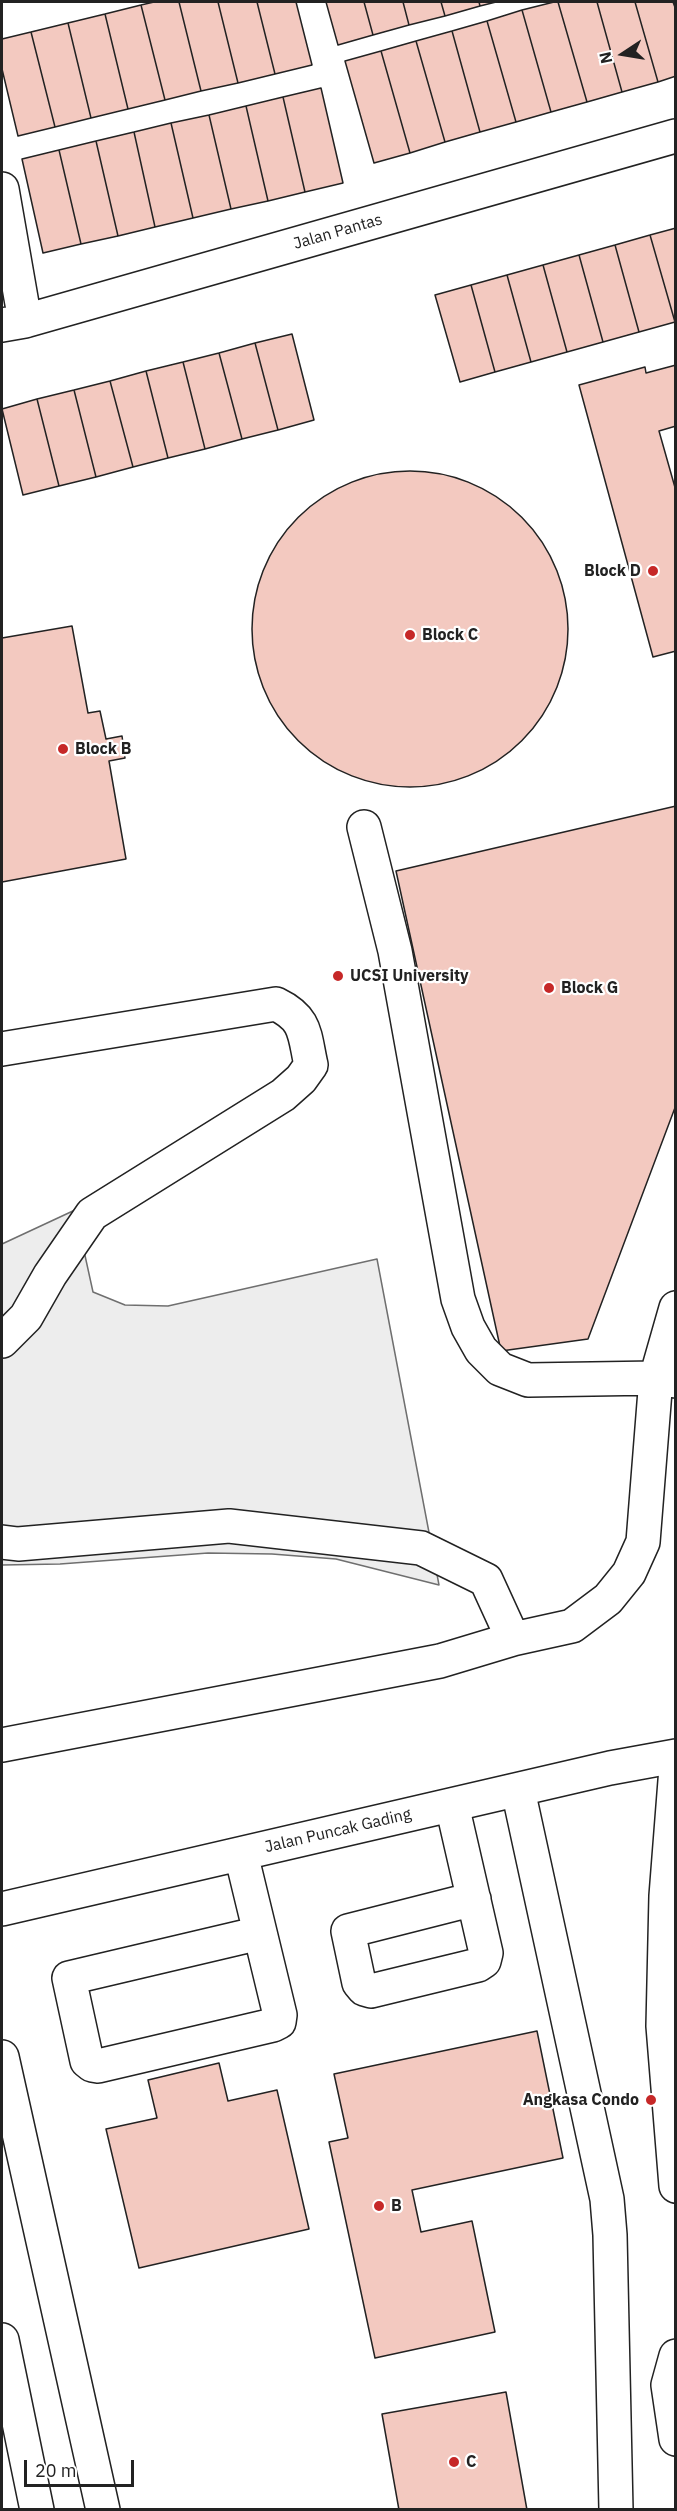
<!DOCTYPE html>
<html>
<head>
<meta charset="utf-8">
<style>
	body { margin:0 }
	#map { position:relative; width:677px; height:2511px; overflow:hidden; background:#fff; font-family:"IBM Plex Sans",sans-serif }
	canvas { display:block }
	.frame { position:absolute; inset:0; border:3px solid #222; pointer-events:none }
	.north { position:absolute; left:593px; top:24px; width:60px; height:60px; -webkit-text-stroke:4px #fff; paint-order:stroke; rotate:258deg; font-size:16px; font-weight:700; line-height:24px; text-align:center; color:#222 }
	.north::after { content:''; display:block; margin:auto; width:21px; height:27px; background:#222; clip-path:polygon(50% 0,100% 100%,50% 72%,0 100%) }
	.scale { position:absolute; left:24px; top:2460px; width:110px; height:27px; box-sizing:border-box; border:3px solid #222; border-top:0; padding-left:8px; font-size:18px; line-height:21px; white-space:nowrap; color:#222; -webkit-text-stroke:4px #fff; paint-order:stroke }
</style>
</head>
<body>
<div id="map">
<canvas width="677" height="2511"></canvas>
<div class="frame"></div>
<div class="north">N</div>
<div class="scale">20 m</div>
</div>
<script>
const context = document.querySelector('canvas').getContext('2d');
context.lineJoin = 'round';
function paint(path, color) { context.fillStyle = color; context.fill(path, 'evenodd'); }
function strokePath(path, color, width, dash) { context.strokeStyle = color; context.lineWidth = width; context.lineCap = dash ? 'butt' : 'round'; context.setLineDash(dash || []); context.stroke(path); }
function write(font, color, halo, rows, align = 'center') {
  context.font = font + ' "IBM Plex Sans",sans-serif'; context.lineWidth = 4.5; context.setLineDash([]); context.textBaseline = 'middle'; context.strokeStyle = halo; context.fillStyle = color; for (const [text, x, y, turn = 0] of rows) {
    context.save(); context.translate(x, y); context.rotate((+turn || 0) * Math.PI / 180); context.textAlign = isNaN(turn) ? turn : align; if (halo) context.strokeText(text, 0, 0); context.fillText(text, 0, 0); context.restore();
  }
}
const parking = new Path2D(`
	M75,1210L93,1292L125,1305L168,1306L377,1259L439,1585L336,1559L272,1554L208,1553L60,1564L2,1565V1244Z`);
const building = new Path2D(`
	M154,2H179L201,91L165,100L141,5Z
	M179,2H218L238,83L201,91Z
	M218,2H257L275,74L238,83Z
	M257,2H296L312,65L275,74Z
	M326,2H364L373,35L338,45Z
	M364,2H403L409,25L373,35Z
	M403,2H441L445,16L409,25Z
	M441,2H479L480,6L445,16Z
	M479,2H496L480,6Z
	M554,2H558L587,102L551,112L522,10Z
	M558,2H597L622,92L587,102Z
	M597,2H635L658,82L622,92Z
	M635,2H673L676,10V76L658,82Z
	M141,5L165,100L128,109L105,14Z
	M522,10L551,112L516,122L487,21Z
	M105,14L128,109L91,118L68,23Z
	M487,21L516,122L480,132L452,31Z
	M68,23L91,118L55,127L31,32Z
	M452,31L480,132L445,142L416,41Z
	M31,32L55,127L18,136L2,69V39Z
	M416,41L445,142L410,153L381,51Z
	M381,51L410,153L374,163L345,61Z
	M321,88L343,183L305,192L283,97Z
	M283,97L305,192L268,201L246,106Z
	M246,106L268,201L231,209L209,115Z
	M209,115L231,209L193,218L171,123Z
	M171,123L193,218L155,227L134,132Z
	M134,132L155,227L118,236L96,141Z
	M96,141L118,236L81,244L59,150Z
	M59,150L81,244L43,253L22,159Z
	M676,228V322H675L650,235Z
	M650,235L675,322L639,332L615,245Z
	M615,245L639,332L603,342L579,255Z
	M579,255L603,342L567,352L543,265Z
	M543,265L567,352L531,362L507,275Z
	M507,275L531,362L495,372L471,285Z
	M471,285L495,372L460,382L435,295Z
	M292,334L314,420L278,430L255,343Z
	M255,343L278,430L242,439L219,353Z
	M219,353L242,439L205,449L183,362Z
	M183,362L205,449L168,458L146,371Z
	M676,365V426L659,431L676,491V651L653,657L579,385L645,367L646,373Z
	M146,371L168,458L133,467L110,381Z
	M110,381L133,467L96,477L74,390Z
	M74,390L96,477L59,486L37,399Z
	M37,399L59,486L23,495L2,409Z
	M252 629a158 158 0 1 1 316 0a158 158 0 1 1-316 0Z
	M72,626L88,713L100,711L106,739L122,736L125,758L109,761L126,859L2,882V638Z
	M676,806V1105L588,1339L501,1351L396,871Z
	M537,2031L563,2158L412,2190L421,2232L472,2221L495,2332L375,2358L329,2142L348,2138L334,2074Z
	M219,2063L228,2101L277,2090L309,2229L139,2268L106,2129L157,2118L148,2080Z
	M506,2392L527,2510H399L382,2414Z`);
const minor = new Path2D(`
	M2,189L25,321
	M2,325L25,321L675,136
	M364,827L395,951L458,1299L468,1327L481,1350L500,1369L528,1380L656,1378L676,1381
	M2,1049L276,1004C307,1019 304,1034 311,1065L301,1079L283,1095L92,1214L50,1275L26,1317L2,1341
	M2,1542L18,1544L229,1526L421,1548L486,1580L513,1639
	M2,1745L440,1661L513,1639L572,1626L608,1599L629,1573L643,1542L656,1378L676,1308
	M518,1790L607,2199L610,2235L616,2510
	M452,1805L486,1953L484,1961L478,1965L371,1991L364,1989L359,1983L348,1931L474,1899
	M241,1854L280,2015L279,2022L273,2025L98,2066L92,2065L87,2061L69,1978L260,1933
	M2,1909L610,1768L676,1756
	M2,2057L103,2510
	M2,2340L37,2510
	M676,2356L668,2385L676,2439`);
const major = new Path2D(`
	M676,1768L666,1896L663,2026L676,2186`);
const markers = [
	[653,571,6,"#c62828"],
	[410,635,6,"#c62828"],
	[63,749,6,"#c62828"],
	[338,976,6,"#c62828"],
	[549,988,6,"#c62828"],
	[651,2100,6,"#c62828"],
	[379,2206,6,"#c62828"],
	[454,2462,6,"#c62828"]
];
const streetNames = [
	["Jalan Pantas",338,232,-16],
	["Jalan Puncak Gading",338,1831,-13]
];
const poiNames = [
	["Block D",641,571,"right"],
	["Block C",422,635],
	["Block B",75,749],
	["UCSI University",350,976],
	["Block G",561,988],
	["Angkasa Condo",639,2100,"right"],
	["B",391,2206],
	["C",466,2462]
];
paint(parking, '#ededed');
strokePath(parking, '#6f6f6f', 1.5);
paint(building, '#f3c9c0');
strokePath(building, '#222', 1.5);
strokePath(minor, '#222', 36);
strokePath(major, '#222', 36);
strokePath(minor, '#fff', 33);
strokePath(major, '#fff', 33);
for (const [x, y, r, color] of markers) { const dot = new Path2D(); dot.arc(x, y, r, 0, 2 * Math.PI); context.fillStyle = color; context.fill(dot); strokePath(dot, '#fff', 2); }
write('16px', '#222', '#fff', streetNames);
write('bold 16px', '#222', '#fff', poiNames, 'left');
</script>
</body>
</html>
